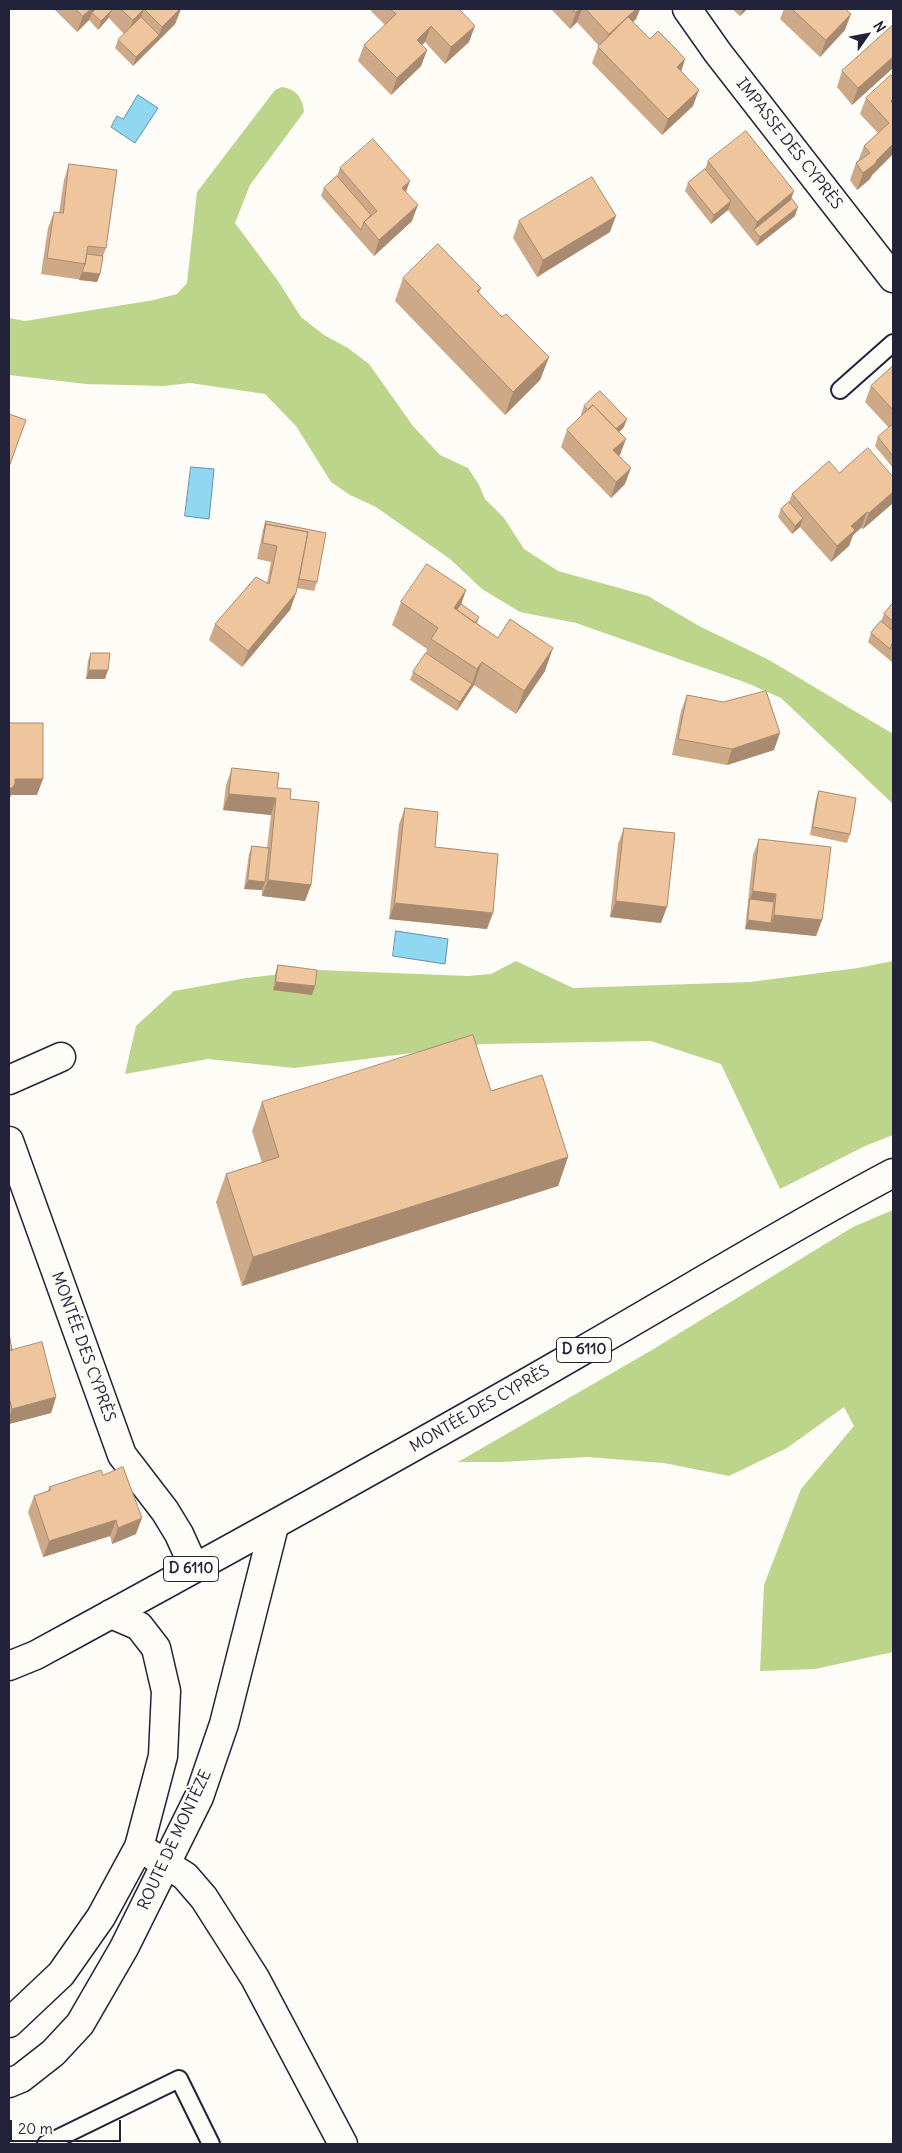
<!DOCTYPE html>
<html>
<head>
<meta charset="utf-8">
<style>
	body { margin:0 }
	#map { position:relative; width:902px; height:2153px; overflow:hidden; background:#fdfcf7; font-family:Delius,sans-serif }
	canvas { display:block }
	.frame { position:absolute; inset:0; border:10px solid #22223b; pointer-events:none }
	.north { position:absolute; left:842px; top:10px; width:50px; height:50px; -webkit-text-stroke:4px #fdfcf7; paint-order:stroke; rotate:57deg; font-size:14px; font-weight:700; line-height:20px; text-align:center; color:#22223b }
	.north::after { content:''; display:block; margin:auto; width:18px; height:22px; background:#22223b; clip-path:polygon(50% 0,100% 100%,50% 72%,0 100%) }
	.scale { position:absolute; left:10px; top:2120px; width:111px; height:22px; box-sizing:border-box; border:2px solid #22223b; border-top:0; padding-left:6px; font-size:15px; line-height:18px; white-space:nowrap; color:#22223b; -webkit-text-stroke:4px #fdfcf7; paint-order:stroke }
</style>
</head>
<body>
<div id="map">
<canvas width="902" height="2153"></canvas>
<div class="frame"></div>
<div class="north">N</div>
<div class="scale">20 m</div>
</div>
<script>
const context = document.querySelector('canvas').getContext('2d');
context.lineJoin = 'round';
function paint(path, color) { context.fillStyle = color; context.fill(path, 'evenodd'); }
function strokePath(path, color, width, dash) { context.strokeStyle = color; context.lineWidth = width; context.lineCap = dash ? 'butt' : 'round'; context.setLineDash(dash || []); context.stroke(path); }
function write(font, color, halo, rows, align = 'center') {
  context.font = font + ' Delius,sans-serif'; context.lineWidth = 4.5; context.setLineDash([]); context.textBaseline = 'middle'; context.strokeStyle = halo; context.fillStyle = color; for (const [text, x, y, turn = 0] of rows) {
    context.save(); context.translate(x, y); context.rotate((+turn || 0) * Math.PI / 180); context.textAlign = isNaN(turn) ? turn : align; if (halo) context.strokeText(text, 0, 0); context.fillText(text, 0, 0); context.restore();
  }
}
const green = new Path2D(`
	M282,87C296,89 303,98 304,112L250,185L235,223L278,281L301,317L324,335L348,348L369,364L413,426L440,455L468,468L479,485L485,499L504,518L524,549L558,571L648,596L699,626L769,660L893,734V804L781,698L747,683L576,623L520,612L482,589L450,559L376,507L350,495L331,482L296,426L265,394L190,383L163,386L86,384L9,375V318L25,321L154,300L177,294L187,283L197,192L275,90Z
	M516,961L573,988L750,982L858,968L893,961V1135L865,1146L780,1189L721,1064L651,1041L483,1044L294,1068L208,1059L125,1074L136,1026L174,991L246,978L318,970L468,976L491,974Z
	M893,1210V1652L815,1669L760,1671L764,1585L801,1489L854,1426L844,1407L787,1448L729,1476L664,1463L587,1457L502,1462H458L652,1350L853,1227Z`);
const water = new Path2D(`
	M138,95L158,108L135,143L111,127L117,116L123,119Z
	M191,467L214,469L209,519L185,516Z
	M396,931L448,939L445,964L393,956Z`);
const service = new Path2D(`
	M840,390L893,343
	M46,2144L179,2079L211,2144`);
const minor = new Path2D(`
	M687,9L718,53L893,278
	M9,1080L61,1057
	M9,1141L122,1455L165,1511L179,1534L194,1567
	M139,1847L185,1876L204,1898L255,1978L343,2144`);
const tertiary = new Path2D(`
	M9,2023L61,1974L101,1917L139,1847L163,1756L166,1691L156,1648L139,1626L111,1614
	M9,2083L21,2078L53,2053L80,2024L124,1948L199,1797L224,1724L274,1526`);
const primary = new Path2D(`
	M9,1666L36,1655C218,1556 400,1456 580,1352C685,1292 787,1229 893,1173`);
const wall = new Path2D(`
	M54,9H181L175,24L133,66L115,48L118,40L124,34L109,18L98,30L89,20L77,32Z
	M372,9H459L469,42L445,64L425,42L422,45L427,50L421,66L391,95L358,61L364,45L385,25L371,11Z
	M551,9H640L636,19L633,22L650,39L685,59L681,71L693,106L662,135L592,63L598,47L599,46L577,22L570,29Z
	M732,9H747L740,16Z
	M784,9H845V30L820,57L780,19Z
	M893,25V68L852,105L837,87L842,71Z
	M893,77V154L872,175L870,179L857,190L850,180L856,163L858,161L864,146L878,133L860,114L866,98Z
	M708,161L792,199L795,216L757,246L728,210L711,224L685,191L688,183L705,169Z
	M69,164L106,248L103,256L100,274L97,282L41,274L48,228L54,212L59,213L64,180Z
	M340,168L406,192L412,221L374,256L321,196L324,188L337,176Z
	M519,221L610,232L537,277L513,238Z
	M403,278L481,288L479,293L502,317L549,357L540,380L505,415L395,301Z
	M893,366V468L875,446L878,437L889,428L865,402L871,386Z
	M584,406L624,427L619,432L620,455L619,456L625,484L611,498L561,447L567,430L582,416L581,414Z
	M839,473L893,477V503L863,529L861,528L853,535L849,546L831,562L800,527L792,534L778,517L781,509L789,502L792,494Z
	M266,521L317,582L314,591L297,588L296,593L290,610L242,667L209,640L215,624L267,583L271,562L257,559L263,530Z
	M466,590L461,604L479,617L477,624L545,671L516,714L474,685L457,711L410,680L413,672L426,653L427,649L392,625L401,602Z
	M893,603V663L868,642L871,633L881,621L884,614Z
	M91,653L105,679H86L88,661Z
	M687,695L774,750L727,765L672,755L681,711Z
	M232,768L277,788L290,799L311,885L305,901L262,896V890L244,889L249,854L252,846L267,848L271,815L223,810L226,785Z
	M819,791L850,834L847,843L810,835L816,799Z
	M405,808L435,847L487,929L389,919L399,824Z
	M624,828L661,923L610,917L618,844Z
	M759,839L822,920L816,936L745,929L753,855Z
	M278,965L312,995L273,990L275,974Z
	M491,1091L568,1157L558,1186L242,1286L216,1202L226,1174L262,1163L252,1131L262,1102Z
	M9,1333L12,1350L56,1397L51,1413L9,1424Z
	M103,1475L136,1534L112,1544L110,1536L43,1557L28,1512L34,1496L48,1491L49,1487Z`);
const shadedWall = new Path2D(`
	M91,9H100L92,13L89,20L77,32L83,16Z
	M144,9L138,25L127,37L133,20Z
	M180,9H181L175,24L133,66L136,57L159,35L162,27Z
	M580,9H582L577,22L570,29L576,12Z
	M636,9H640L636,19L603,50L609,34Z
	M743,9H747L740,16Z
	M112,10L108,18L98,30L101,21Z
	M851,14L845,30L820,57L826,40Z
	M431,26L425,42L411,56L417,40Z
	M475,26L469,42L445,64L451,47Z
	M427,50L421,66L391,95L397,78Z
	M893,57V68L852,105L858,88Z
	M685,59L680,75L677,67Z
	M699,90L693,106L662,135L668,119Z
	M893,144V154L872,175L870,179L857,190L863,173Z
	M410,181L404,197L402,188Z
	M794,191L788,208L754,230L757,222Z
	M731,201L728,210L711,224L714,215Z
	M418,205L412,221L374,256L379,240Z
	M798,207L795,216L757,246L760,237Z
	M616,216L610,232L537,277L543,260Z
	M82,272L100,274L97,282L79,280Z
	M549,357L540,380L505,415L513,392Z
	M627,419L624,427L608,442L611,434Z
	M626,439L620,455L607,466L613,450Z
	M631,468L625,484L611,498L616,482Z
	M893,492V503L863,529L869,513Z
	M867,512L861,528L853,535L849,546L831,562L837,546L851,526Z
	M803,518L800,527L792,534L795,526Z
	M466,590L458,613L454,608Z
	M296,593L290,610L242,667L248,651Z
	M553,648L545,671L516,714L524,691Z
	M482,662L474,685L457,711L460,702L472,684L477,669Z
	M89,670H108L105,679H86Z
	M780,733L774,750L727,765L732,749Z
	M15,779H43L37,795H11L9,801V788Z
	M229,794L276,798L271,815L223,810Z
	M248,880L265,882L262,890L244,889Z
	M268,880L311,885L305,901L262,896Z
	M753,891L776,894L771,910L750,899L747,907Z
	M616,901L667,907L661,923L610,917Z
	M395,903L493,913L487,929L389,919Z
	M774,915L822,920L816,936L745,929L748,920L771,923Z
	M276,982L315,986L312,995L273,990Z
	M568,1157L558,1186L242,1286L253,1257Z
	M56,1397L51,1413L9,1424V1418L12,1409Z
	M142,1518L136,1534L112,1544L118,1528Z
	M116,1520L110,1536L43,1557L49,1541Z`);
const building = new Path2D(`
	M76,9H91L83,16Z
	M96,9H110L112,10L101,21L92,13Z
	M121,9H180L162,27L144,9L133,20Z
	M390,9H459L475,26L451,47L431,26L417,40L427,50L397,78L364,45L396,14Z
	M573,9H580L576,12Z
	M586,9H636L609,34Z
	M792,9H845L851,14L826,40Z
	M141,17L159,35L136,57L118,40Z
	M628,17L650,39L658,31L673,46L685,59L677,67L699,90L668,119L598,47Z
	M893,25V57L858,88L842,71Z
	M891,75L893,77V99L891,101L893,104V144L876,161V163L863,173L856,163L870,153L864,146L889,123L866,98Z
	M746,131L794,191L757,222L708,161Z
	M373,139L410,181L402,188L418,205L379,240L364,222L377,211L340,168Z
	M69,164L117,170L106,248L88,246L85,264L47,258L54,212L63,213Z
	M705,169L731,201L714,215L688,183Z
	M337,176L371,215L364,222L361,230L324,188Z
	M592,177L616,216L543,260L519,221Z
	M792,199L798,207L760,237L754,230Z
	M438,244L481,288L477,291L502,317L506,314L549,357L513,392L403,278Z
	M87,254L103,256L100,274L82,272L85,264Z
	M893,366V410L871,386Z
	M600,391L627,419L616,429L593,405L588,410L584,406Z
	M593,405L626,439L613,450L631,468L616,482L567,430Z
	M9,414L26,420L9,467Z
	M893,424V456L878,437Z
	M868,448L893,477V492L869,513L867,512L851,526L855,530L837,546L792,494L829,461L839,473Z
	M789,502L803,518L795,526L781,509Z
	M266,521L326,533L317,582L299,579L308,532L266,524L264,532Z
	M266,524L308,532L296,593L248,651L215,624L256,577L269,584L277,546L263,543Z
	M427,564L466,590L454,608L498,638L510,619L553,648L524,691L482,662L477,669L431,639L438,628L401,602Z
	M893,603V621L884,614Z
	M461,604L479,617L475,623L457,610Z
	M881,621L893,631V641L890,649L871,633Z
	M91,653H110L108,670H89Z
	M426,653L472,684L460,702L413,672Z
	M766,691L780,733L732,749L678,739L687,695L723,702Z
	M9,723H43V779H15V784L12,788H9Z
	M232,768L279,773L277,788L291,789L290,799L319,802L311,885L268,880L276,798L229,794Z
	M819,791L856,798L850,834L813,827Z
	M405,808L438,812L435,847L498,854L493,913L395,903Z
	M624,828L675,833L667,907L616,901Z
	M759,839L831,847L822,920L774,915L776,894L753,891Z
	M252,846L269,848L265,882L248,880Z
	M750,899L774,902L771,923L748,920Z
	M278,965L317,970L315,986L276,982Z
	M473,1035L491,1091L542,1075L568,1157L253,1257L226,1174L279,1157L262,1102Z
	M9,1333L12,1350L9,1351Z
	M42,1342L56,1397L12,1409L9,1397V1351Z
	M123,1467L142,1518L118,1528L116,1520L49,1541L34,1496L51,1490L49,1487L101,1470L103,1475Z`);
const shields = [
	[584,1350,55],
	[191,1569,55]
];
const shieldNames = [
	["D 6110",584,1350],
	["D 6110",191,1569]
];
const streetNames = [
	["IMPASSE DES CYPRÈS",789,144,52],
	["MONTÉE DES CYPRÈS",83,1347,70],
	["MONTÉE DES CYPRÈS",480,1409,-30],
	["ROUTE DE MONTÈZE",175,1840,-65]
];
paint(green, '#bdd48b');
paint(water, '#90d8f1');
strokePath(water, '#648fa8', 1);
strokePath(service, '#22223b', 20);
strokePath(minor, '#22223b', 31);
strokePath(tertiary, '#22223b', 31);
strokePath(primary, '#22223b', 31);
strokePath(service, '#fdfcf7', 16);
strokePath(minor, '#fdfcf7', 28);
strokePath(tertiary, '#fdfcf7', 28);
strokePath(primary, '#fdfcf7', 28);
paint(wall, '#cea988');
paint(shadedWall, '#a78a6f');
paint(building, '#efc59e');
strokePath(building, '#a78a6f', 1);
for (const [x, y, w] of shields) { const box = new Path2D(); box.roundRect(x - w / 2, y - 12.5, w, 25, 4); context.fillStyle = '#fdfcf7'; context.fill(box); strokePath(box, '#22223b', 1); }
write('bold 15px', '#22223b', null, shieldNames);
write('16px', '#22223b', '#fdfcf7', streetNames);
</script>
</body>
</html>
